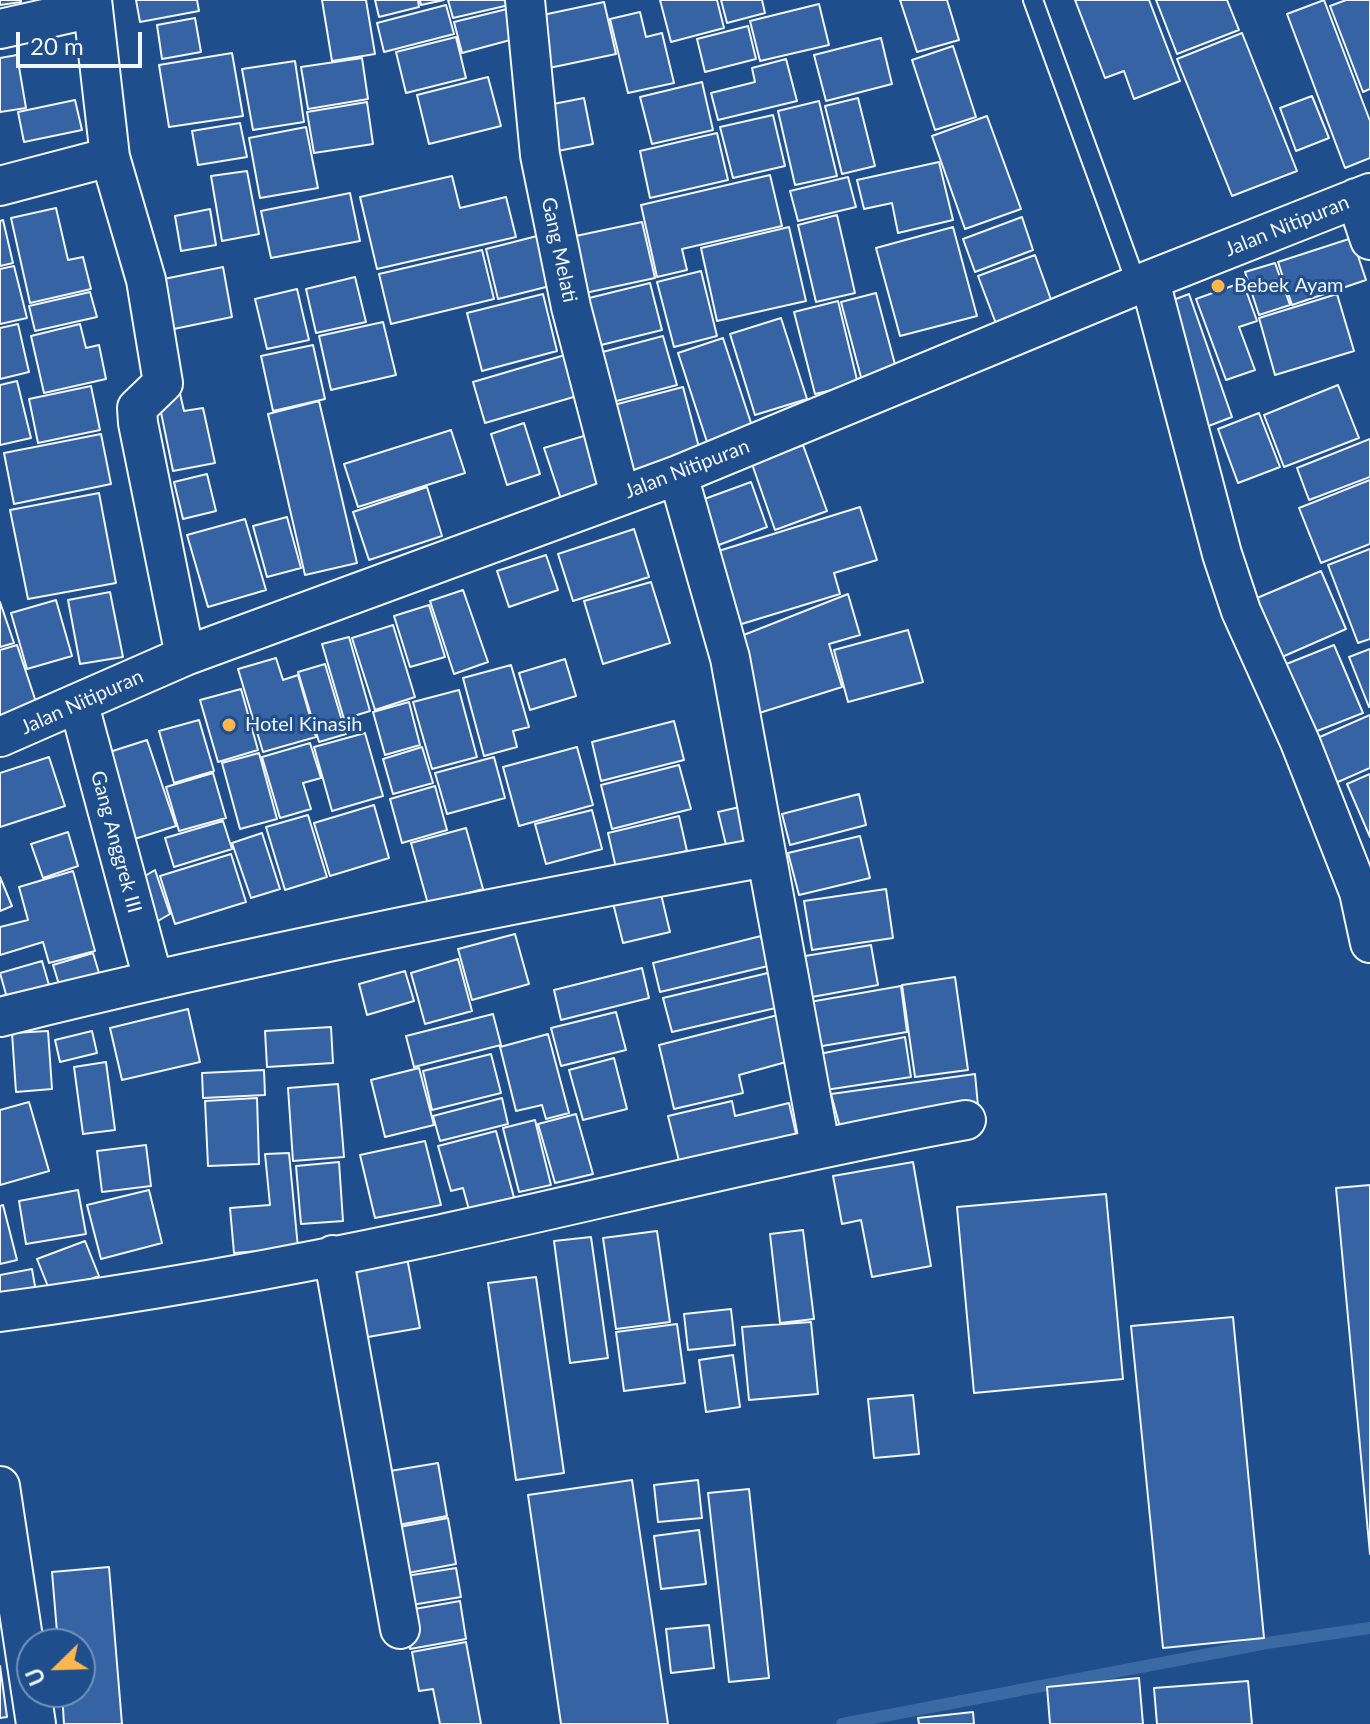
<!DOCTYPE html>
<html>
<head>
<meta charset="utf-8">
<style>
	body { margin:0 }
	#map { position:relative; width:1370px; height:1724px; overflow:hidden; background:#1f4e8c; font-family:Lato,sans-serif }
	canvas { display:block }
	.north { position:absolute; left:16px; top:1628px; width:80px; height:80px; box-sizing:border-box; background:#1f4e8c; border:2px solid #7391ba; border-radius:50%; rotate:247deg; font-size:22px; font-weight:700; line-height:32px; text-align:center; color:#f2f6ff }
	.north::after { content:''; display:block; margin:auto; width:28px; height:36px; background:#ffb74d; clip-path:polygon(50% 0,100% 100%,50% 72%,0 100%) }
	.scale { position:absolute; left:16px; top:32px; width:126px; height:36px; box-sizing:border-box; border:4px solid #f2f6ff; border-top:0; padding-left:10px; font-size:24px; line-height:28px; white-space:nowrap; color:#f2f6ff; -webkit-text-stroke:6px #1f4e8c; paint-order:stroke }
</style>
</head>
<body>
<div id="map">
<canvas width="1370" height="1724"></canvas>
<div class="north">U</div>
<div class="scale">20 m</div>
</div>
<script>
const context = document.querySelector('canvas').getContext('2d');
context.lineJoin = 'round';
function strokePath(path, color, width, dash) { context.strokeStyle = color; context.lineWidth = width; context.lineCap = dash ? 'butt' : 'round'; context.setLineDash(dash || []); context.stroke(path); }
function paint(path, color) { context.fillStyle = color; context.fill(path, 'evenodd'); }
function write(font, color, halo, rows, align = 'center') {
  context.font = font + ' Lato,sans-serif'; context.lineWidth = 6; context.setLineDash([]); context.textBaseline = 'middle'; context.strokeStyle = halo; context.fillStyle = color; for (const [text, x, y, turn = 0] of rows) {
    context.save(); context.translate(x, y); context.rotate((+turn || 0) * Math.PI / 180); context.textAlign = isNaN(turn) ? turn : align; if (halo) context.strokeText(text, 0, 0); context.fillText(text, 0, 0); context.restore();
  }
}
const stream = new Path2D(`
	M842,1724L1267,1643L1370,1628`);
const building = new Path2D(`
	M0,0H21V2L0,5Z
	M136,0H197L199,11L140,22Z
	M322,0H366L375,54L332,61Z
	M375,0H418L419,7L379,17Z
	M420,0H444L421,5Z
	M448,0H508L509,5L453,18Z
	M660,0H717L724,28L671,42Z
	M721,0H762L765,13L727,23Z
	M900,0H947L959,40L917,52Z
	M1075,0H1149L1180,81L1134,99L1124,71L1105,78Z
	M1156,0H1227L1239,30L1177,54Z
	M1324,0L1370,121V158L1345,168L1287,14Z
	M1346,0H1370V89L1363,92L1330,6Z
	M604,2L616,54L549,68L538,16Z
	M819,4L829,45L760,61L750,21Z
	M446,5L454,34L384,52L377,23Z
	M507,9L514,39L462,53L454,22Z
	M640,12L646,37L662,33L674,83L628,93L610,19Z
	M195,18L201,52L162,59L157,25Z
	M748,26L756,59L705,72L697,39Z
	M1242,33L1297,171L1232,196L1177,59Z
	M456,37L466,78L406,93L396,52Z
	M881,38L892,84L826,101L814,55Z
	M953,46L976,117L935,130L912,60Z
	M232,53L243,116L169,127L159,65Z
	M17,55L26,108L0,112V58Z
	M362,58L368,99L308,109L301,67Z
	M786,59L797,101L718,120L711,93L755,82L752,68Z
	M295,61L304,122L253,130L242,69Z
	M488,77L501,126L429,144L417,95Z
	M702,82L713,130L652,144L640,97Z
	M1312,96L1329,138L1296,151L1280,108Z
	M584,98L593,144L558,151L548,105Z
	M858,98L875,166L842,174L825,106Z
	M75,100L82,130L24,142L18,112Z
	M819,101L837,176L795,185L778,111Z
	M367,102L373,144L314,153L307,112Z
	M773,115L785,166L733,178L720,127Z
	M987,116L1021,209L965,229L932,136Z
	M240,123L247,157L198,165L192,131Z
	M306,127L318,188L260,198L249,138Z
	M717,133L728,180L650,198L640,151Z
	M939,162L953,220L898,233L892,203L864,209L857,180Z
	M247,171L259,234L222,241L211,176Z
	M770,175L782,226L682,249L687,270L657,277L641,205Z
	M452,176L460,208L506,197L516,237L377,269L360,197Z
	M848,177L856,207L798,221L790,191Z
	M350,193L360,241L271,258L261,211Z
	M56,208L68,260L83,257L91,289L30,303L11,218Z
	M210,209L216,245L181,251L175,216Z
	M837,215L855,293L816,302L798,225Z
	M1022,217L1033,250L975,272L963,239Z
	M3,220L13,263L0,266V221Z
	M642,222L655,278L585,293L571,237Z
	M789,227L806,301L717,321L701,248Z
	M953,227L977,316L900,336L876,248Z
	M541,235L554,285L498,299L486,249Z
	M1352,238L1366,280L1292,305L1278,262Z
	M482,250L494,299L391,324L379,274Z
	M1035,255L1054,308L998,329L978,276Z
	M1275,263L1290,305L1259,315L1245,272Z
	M14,266L27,318L0,324V269Z
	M223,267L232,317L164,331L154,281Z
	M701,271L717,336L674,347L657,282Z
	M355,277L366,322L316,333L306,289Z
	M1243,282L1257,321L1239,327L1255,370L1226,380L1196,299Z
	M650,283L662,330L597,346L585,299Z
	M297,289L309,340L267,349L255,299Z
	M90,292L97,317L35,331L29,306Z
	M876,293L897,372L862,381L841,302Z
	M543,294L557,351L482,371L467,313Z
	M1189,294L1232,417L1206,427L1163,304Z
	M1337,294L1354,351L1275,375L1259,318Z
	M838,301L858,384L815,394L794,312Z
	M781,318L807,399L755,415L730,334Z
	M383,322L396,375L331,390L319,336Z
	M18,324L29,372L0,379V328Z
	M80,324L86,348L99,345L106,379L44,393L31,336Z
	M663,336L677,385L609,403L595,354Z
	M723,338L752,426L707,442L678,353Z
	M313,345L325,399L273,411L261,356Z
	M565,355L577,396L485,423L473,382Z
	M17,381L31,438L0,445V385Z
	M1338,385L1359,438L1284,467L1264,415Z
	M91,386L100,430L38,443L29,399Z
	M683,387L701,455L624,475L606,407Z
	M179,389L184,411L203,408L215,463L173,471L157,393Z
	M319,401L357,563L305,575L268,414Z
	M1259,413L1280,467L1238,483L1218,429Z
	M524,423L540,474L507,485L491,434Z
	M451,430L465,473L358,507L344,464Z
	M101,434L111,484L14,504L4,453Z
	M587,435L606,491L563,505L544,448Z
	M1370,439V477L1309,500L1297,468Z
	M803,445L827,511L775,530L752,464Z
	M207,474L216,511L183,519L174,482Z
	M1370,480V544L1321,563L1299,508Z
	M751,482L767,527L716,546L699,501Z
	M427,487L442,536L369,560L353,512Z
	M99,493L116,583L28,599L10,510Z
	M860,507L877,560L834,573L840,594L735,626L712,553Z
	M287,517L301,568L267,577L253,526Z
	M245,519L266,590L208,607L187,535Z
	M634,529L649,577L573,601L558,554Z
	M1370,549V639L1358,643L1328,565Z
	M546,555L558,590L509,607L497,571Z
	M1321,571L1346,629L1282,657L1257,598Z
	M651,582L670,643L603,664L584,601Z
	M463,590L488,662L454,674L430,601Z
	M110,592L123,657L80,664L68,600Z
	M848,594L860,635L829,644L842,687L756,714L736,638Z
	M56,600L72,656L27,669L11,613Z
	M0,602L14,643L0,647Z
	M429,605L445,657L410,667L394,616Z
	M393,625L415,697L375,710L352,638Z
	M908,630L923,682L848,702L834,650Z
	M349,637L370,711L344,719L322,644Z
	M17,645L38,708L0,720V650Z
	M1334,645L1363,713L1312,733L1284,665Z
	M1370,649V707H1369L1349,657Z
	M276,658L283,680L298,675L316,737L263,752L238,669Z
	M565,659L576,696L530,710L519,673Z
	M325,664L346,734L319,742L298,672Z
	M511,665L529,727L513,731L517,747L484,756L463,678Z
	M241,689L258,750L218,762L200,700Z
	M459,690L477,757L432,769L413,702Z
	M409,702L420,745L385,755L373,712Z
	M1370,715V768L1331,785L1313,740Z
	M199,720L214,771L174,783L159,731Z
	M674,721L684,760L601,781L592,742Z
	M365,733L383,796L332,811L314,747Z
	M147,740L176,826L125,842L97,756Z
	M310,743L321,778L303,783L311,809L280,818L262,757Z
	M422,747L433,783L393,794L383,759Z
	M577,747L593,805L519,826L503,767Z
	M259,753L277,819L240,829L222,763Z
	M49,757L65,806L0,827V773Z
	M494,757L505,798L447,814L435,773Z
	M679,765L691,809L612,829L601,785Z
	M213,773L226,818L179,831L166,787Z
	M1370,774V837L1347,784Z
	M435,786L447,830L402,843L390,799Z
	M859,794L866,825L790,845L782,814Z
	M374,805L389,858L330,876L314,823Z
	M748,805L756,842L727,849L718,812Z
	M592,810L602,849L546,864L535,824Z
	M308,815L327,877L285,890L266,827Z
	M679,816L687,851L616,868L608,833Z
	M223,821L232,849L174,867L165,838Z
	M466,828L483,889L428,904L411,843Z
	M68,832L78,866L43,878L31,844Z
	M262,833L280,889L251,898L232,843Z
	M860,836L870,878L799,895L788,853Z
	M231,854L246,902L175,924L160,876Z
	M155,870L170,914L149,926L135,882Z
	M73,871L95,951L49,963L43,942L0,955V927L28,920L19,887Z
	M0,877L12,906L0,911Z
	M886,889L893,938L812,950L804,901Z
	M660,890L670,932L623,943L613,903Z
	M515,934L529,984L472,1000L458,949Z
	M761,936L768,966L660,992L653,963Z
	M871,945L878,985L812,997L805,956Z
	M93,953L102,983L62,994L53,965Z
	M458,959L472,1011L425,1024L411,973Z
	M42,961L53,999L11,1012L0,973Z
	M642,968L649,998L561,1020L554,990Z
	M405,971L414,1001L367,1015L359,984Z
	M772,972L780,1007L672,1032L663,998Z
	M955,977L968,1070L915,1077L902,985Z
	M901,986L907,1032L810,1048L804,1003Z
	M188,1009L200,1062L122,1080L110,1028Z
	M616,1012L626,1050L561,1066L551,1028Z
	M786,1013L797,1059L739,1075L743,1093L674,1109L659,1045Z
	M493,1014L501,1045L414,1067L406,1036Z
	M331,1027L333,1063L267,1067L265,1031Z
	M48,1031L52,1089L16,1092L12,1033Z
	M92,1031L97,1053L60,1062L55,1040Z
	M548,1034L569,1113L546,1119L542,1105L516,1111L500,1047Z
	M905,1037L911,1077L819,1091L814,1055Z
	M491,1054L501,1093L432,1110L423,1071Z
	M614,1058L627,1109L583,1120L569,1070Z
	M106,1062L115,1130L83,1134L74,1067Z
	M419,1068L434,1125L385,1137L371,1080Z
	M264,1070L265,1095L203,1098L202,1073Z
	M975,1074L978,1106L841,1131L831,1094Z
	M338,1084L344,1157L293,1161L288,1088Z
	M257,1098L259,1164L208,1166L205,1101Z
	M502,1098L508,1124L440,1141L433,1116Z
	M732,1101L735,1116L789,1103L798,1142L681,1169L668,1116Z
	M29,1102L49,1171L0,1185V1110Z
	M576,1114L593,1174L555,1183L538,1124Z
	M535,1120L551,1185L519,1192L503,1128Z
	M496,1131L516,1205L471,1217L463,1188L451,1191L438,1146Z
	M425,1141L441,1205L375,1218L360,1155Z
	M146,1145L151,1186L102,1192L97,1151Z
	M289,1153L298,1248L234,1253L230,1208L270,1205L265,1154Z
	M339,1162L343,1221L301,1224L296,1166Z
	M913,1162L931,1266L872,1277L861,1220L842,1224L833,1176Z
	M1370,1185V1554L1336,1188Z
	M78,1190L86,1234L26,1244L19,1201Z
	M149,1190L162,1243L101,1259L87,1205Z
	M1106,1194L1123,1379L974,1393L957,1207Z
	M3,1205L17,1260L0,1264V1206Z
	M803,1230L814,1319L780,1323L770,1234Z
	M657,1231L670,1322L616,1329L603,1238Z
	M591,1237L608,1358L570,1363L554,1241Z
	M85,1241L99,1276L51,1294L37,1259Z
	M406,1252L420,1328L362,1338L349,1262Z
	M32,1269L36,1292L0,1299V1275Z
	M536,1277L564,1473L516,1480L488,1283Z
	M731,1309L735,1345L688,1350L684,1314Z
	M1233,1317L1264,1638L1163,1648L1131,1326Z
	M811,1322L818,1394L749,1400L742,1327Z
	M677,1324L685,1383L624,1391L616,1332Z
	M733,1355L740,1407L706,1412L699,1360Z
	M913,1395L919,1454L874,1458L868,1399Z
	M438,1463L447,1516L387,1527L378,1473Z
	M632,1480L668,1724H561L528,1495Z
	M698,1480L702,1518L658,1522L654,1485Z
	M749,1489L769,1678L729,1682L708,1493Z
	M448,1518L456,1564L397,1575L388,1529Z
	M699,1530L706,1584L661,1589L654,1536Z
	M109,1567L122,1724H64L62,1692H80V1644H58L52,1572Z
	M456,1568L461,1597L405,1606L400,1577Z
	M460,1601L466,1639L410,1649L403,1611Z
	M709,1625L714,1668L671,1673L666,1629Z
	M466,1642L481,1724H440L433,1689L419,1691L412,1652Z
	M0,1666L7,1717L0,1718Z
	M1139,1678L1143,1724H1050L1047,1687Z
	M1248,1681L1252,1724H1157L1154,1688Z
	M973,1712L974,1724H919L918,1718Z`);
const service = new Path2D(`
	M1033,0L1137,285`);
const minor = new Path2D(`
	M92,0L110,157L146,280L163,383L137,408L138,423L185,656
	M525,0L540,155L571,307L620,495
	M0,29L93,8
	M0,186L110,157
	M1356,198L1370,240
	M1150,281L1222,554L1241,611L1300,742L1359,892L1370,943
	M678,475L730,658L820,1146
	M79,705L153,979
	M0,737L185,656L678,475L1137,285L1370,193
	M0,1017C253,954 509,904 766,857
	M333,1255L400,1629
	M0,1312C142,1293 283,1268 423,1238C604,1199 784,1153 966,1120
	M0,1486L36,1724`);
const markers = [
	[1218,286,8,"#ffb74d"],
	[229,725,8,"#ffb74d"]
];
const streetNames = [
	["Jalan Nitipuran",1287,226,-22],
	["Gang Melati",559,250,78],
	["Jalan Nitipuran",687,469,-21],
	["Jalan Nitipuran",82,702,-24],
	["Gang Anggrek III",116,842,75]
];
const poiNames = [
	["Bebek Ayam",1234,286],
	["Hotel Kinasih",245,725]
];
strokePath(stream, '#3b69a3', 12);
paint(building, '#3563a3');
strokePath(building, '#f2f6ff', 2);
strokePath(service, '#f2f6ff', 22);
strokePath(minor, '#f2f6ff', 42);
strokePath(service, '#1f4e8c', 18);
strokePath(minor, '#1f4e8c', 38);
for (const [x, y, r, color] of markers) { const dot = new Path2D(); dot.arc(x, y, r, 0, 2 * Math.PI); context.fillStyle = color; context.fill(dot); strokePath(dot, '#1f4e8c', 3); }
write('20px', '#f2f6ff', '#1f4e8c', streetNames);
write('20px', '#f2f6ff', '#1f4e8c', poiNames, 'left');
</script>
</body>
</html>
